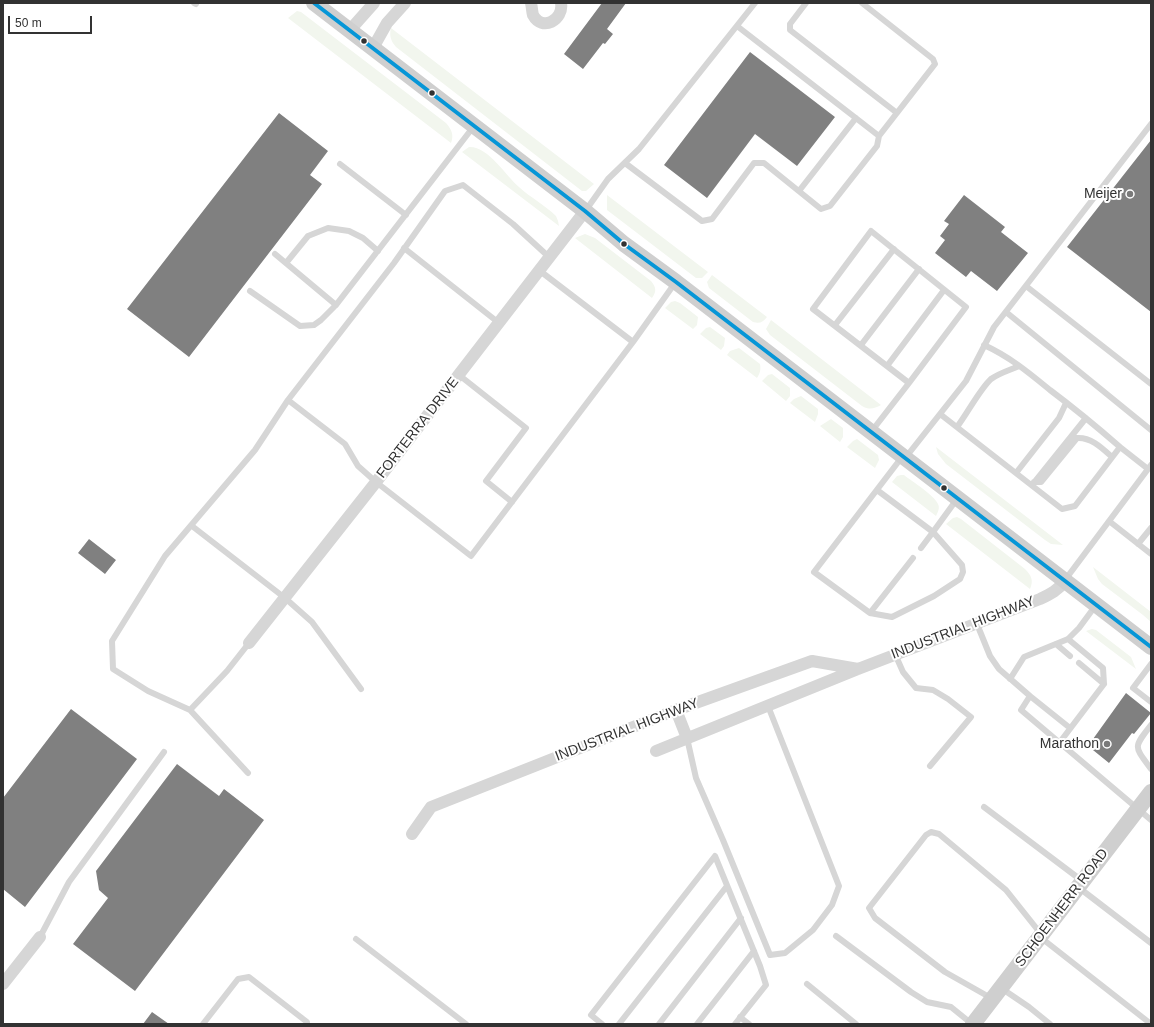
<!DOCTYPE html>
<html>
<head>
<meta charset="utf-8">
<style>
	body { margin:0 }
	#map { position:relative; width:1154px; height:1027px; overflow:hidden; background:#fff; font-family:Arial,sans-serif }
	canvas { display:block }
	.frame { position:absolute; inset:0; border:4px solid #323232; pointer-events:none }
	.scale { position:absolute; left:8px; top:16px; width:84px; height:18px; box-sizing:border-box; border:2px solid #323232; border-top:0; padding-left:5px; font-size:12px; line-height:14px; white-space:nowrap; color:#323232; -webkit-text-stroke:3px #fff; paint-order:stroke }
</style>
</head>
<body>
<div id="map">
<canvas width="1154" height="1027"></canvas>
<div class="frame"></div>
<div class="scale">50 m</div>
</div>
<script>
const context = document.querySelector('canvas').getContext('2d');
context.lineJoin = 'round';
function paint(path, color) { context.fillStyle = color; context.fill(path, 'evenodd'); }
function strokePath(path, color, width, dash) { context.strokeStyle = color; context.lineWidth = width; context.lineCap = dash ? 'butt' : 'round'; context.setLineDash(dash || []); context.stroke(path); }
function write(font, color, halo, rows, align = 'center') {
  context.font = font + ' Arial,sans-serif'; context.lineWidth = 4; context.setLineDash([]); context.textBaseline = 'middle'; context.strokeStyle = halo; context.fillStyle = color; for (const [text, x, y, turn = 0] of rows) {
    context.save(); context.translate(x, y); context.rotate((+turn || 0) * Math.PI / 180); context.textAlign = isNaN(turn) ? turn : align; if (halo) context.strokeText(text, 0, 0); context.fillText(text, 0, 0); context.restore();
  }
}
const green = new Path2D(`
	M297,11L301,12L446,123C452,130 454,135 451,143L288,18Z
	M391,28L594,184L586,191H582L396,47C391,41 389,36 391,28Z
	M469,147C488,146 506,176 519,187C531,198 545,205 556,216L558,221L559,226L462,152Z
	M607,195L708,272L702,278H696L607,210Z
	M585,234L595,238L651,281C656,287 657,291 652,298L575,238Z
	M712,275L767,317C763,322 760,324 753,322L709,288L707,282Z
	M675,301L680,303L698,317L697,325L693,329L665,308L671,302Z
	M771,320L881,405C874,409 869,410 862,406L770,335L766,329Z
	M710,327L725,338L724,346L721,350L700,334L706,328Z
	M739,348L760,364C761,370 760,373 757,378L727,355L730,351Z
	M772,374L790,388V396L786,401L762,381L768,375Z
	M801,396L818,409V414L815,422L790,403L794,399Z
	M831,419L843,428V437L840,442L820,426Z
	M857,439L878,455L879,460L875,468L847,447L853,441Z
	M936,447L1063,545L1051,544L1045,540L946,464L938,454Z
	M901,475H904C913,482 934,495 938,504C940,508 938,512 936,516L892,482L897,476Z
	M957,517L961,519L1025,569C1031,575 1034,580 1030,589L946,524L953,518Z
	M1093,567L1151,612V622L1143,615L1102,584L1098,579Z
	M1092,629L1096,630L1131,657L1136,669L1086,631Z`);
const building = new Path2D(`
	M602,3H626L607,29L613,34L605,44L603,43L583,69L564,54Z
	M750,52L835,117L797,166L755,134L707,198L664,165Z
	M279,113L328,151L310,175L322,184L189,357L127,309Z
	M1151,140V312L1067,247Z
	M964,195L1005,227L1001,232L1028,253L997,291L971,271L966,277L935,253L945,240L940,236L949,224L944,221Z
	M89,539L116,560L105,574L78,553Z
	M1126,693L1151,713L1134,734L1132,733L1109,763L1088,746Z
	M71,709L137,759L25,907L3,889V798Z
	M177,764L219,796L224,789L264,820L135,991L73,944L108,898L99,890L96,871Z
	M152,1012L169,1024H143Z`);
const service = new Path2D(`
	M194,3L196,4
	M806,3L790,24V30L897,113
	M737,26L879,136
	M625,163L702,221L712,219L754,163H764L821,209L830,206L877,146L879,136L935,64L933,59L862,3
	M340,164L406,215
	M799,191L856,118
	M586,210L608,179L639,149L755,3
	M871,231L966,307L909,383L813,309Z
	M404,248L499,323
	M275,254L336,305
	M286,263L308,236L328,228L349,231L363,238L378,251
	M540,271L633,342
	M1026,286L1151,384
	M250,291L300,326L314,325L321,320L336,305L474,126
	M1006,312L1151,430
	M835,325L894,249
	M861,345L919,269
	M984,345C1010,357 1028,372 1050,390C1074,408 1097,427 1120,447
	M887,366L944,290
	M459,375L526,428L486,481L512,502
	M288,400L345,444L358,466L376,482L471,556L633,342L675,283
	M940,414L1062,509L1075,506L1120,447L1148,469
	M957,427C967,414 980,389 991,379C999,373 1010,370 1019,366
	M871,432L909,383
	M902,457L814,572L870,613L913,558
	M906,457L966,381L994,327L1151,124
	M1016,473L1059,418L1066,403
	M1034,482H1041L1077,438C1091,437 1102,448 1112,457
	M1033,484L1086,418
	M877,490L933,532L921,548
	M1109,521L1151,554
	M192,526L285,598L312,622L361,689
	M1138,544L1151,528
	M1065,580L1151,465
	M870,613L892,617L934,596L960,579L963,572L962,565L933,532L957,499
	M977,624L990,656L999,669L1030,696L1021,710L1151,820
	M249,643L227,671L190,710L148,691L113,669L112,641L165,556L255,450L288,400L394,263L445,191L463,185L513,224L549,257
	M1056,644L1070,656
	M895,654L903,672L916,688L933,690L948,699L971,717L930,766
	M1079,663L1104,684
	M1151,664L1133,688L1151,702
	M1010,679L1024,657L1068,639L1079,628L1096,605
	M1030,696L1070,728
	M190,710L248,773
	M1151,725C1133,748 1134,746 1151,769
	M687,738L696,778L723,840L770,955L785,953L813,930L832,905L839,886L768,706
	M1060,742L1104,684L1103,668L1068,639
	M984,807L1081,880
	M1078,887L1151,943
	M836,936L911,992L927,1002L951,1007L972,1024
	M40,937L69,882L164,752
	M1040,937L1151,1024
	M356,939L466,1024
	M807,984L856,1024
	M1001,988L1029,1007L1050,1024
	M991,998L945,972L875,918L869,908L926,835L931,832L939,834L1006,890L1041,934
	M740,1017L749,1024
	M203,1024L238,979L249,977L307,1022V1024
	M602,1024L591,1015L715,856L760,966L766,985L735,1024
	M619,1024L727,886
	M659,1024L741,918
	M697,1024L754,951`);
const minor = new Path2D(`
	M531,3C532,7 532,12 533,15C542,32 564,20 561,3
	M350,30L374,3
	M373,48L387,23L405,3
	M249,643L376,482L585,211
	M676,710L687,738
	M656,751L858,669L1040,599C1051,594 1058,590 1065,581
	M412,834L431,807L676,710L812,661L858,669
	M3,984L40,937`);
const secondary = new Path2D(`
	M314,3L585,211L624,244L676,282L1151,647
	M973,1024L1151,792`);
const bus1 = new Path2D(`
	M314,3L585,211L624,244L676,282L1151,647`);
const markers = [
	[364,41,3.5,"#323232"],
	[432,93,3.5,"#323232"],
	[1130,194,4,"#7a7a7a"],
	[624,244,3.5,"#323232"],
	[944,488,3.5,"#323232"],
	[1107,744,4,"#7a7a7a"]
];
const poiNames = [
	["Meijer",1122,194],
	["Marathon",1099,744]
];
const streetNames = [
	["FORTERRA DRIVE",418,428,-52],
	["INDUSTRIAL HIGHWAY",963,628,-21],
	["INDUSTRIAL HIGHWAY",627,730,-21],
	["SCHOENHERR ROAD",1062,908,-53]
];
paint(green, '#f2f6ee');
paint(building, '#808080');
strokePath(service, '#d6d6d6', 6);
strokePath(minor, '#d6d6d6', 12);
strokePath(secondary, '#cfcfcf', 16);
strokePath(bus1, '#0696d7', 4);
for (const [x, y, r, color] of markers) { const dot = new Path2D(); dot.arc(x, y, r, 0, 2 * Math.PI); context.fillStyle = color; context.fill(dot); strokePath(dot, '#fff', 1.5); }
write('14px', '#323232', '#fff', poiNames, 'right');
write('14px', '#323232', '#fff', streetNames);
</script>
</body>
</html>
